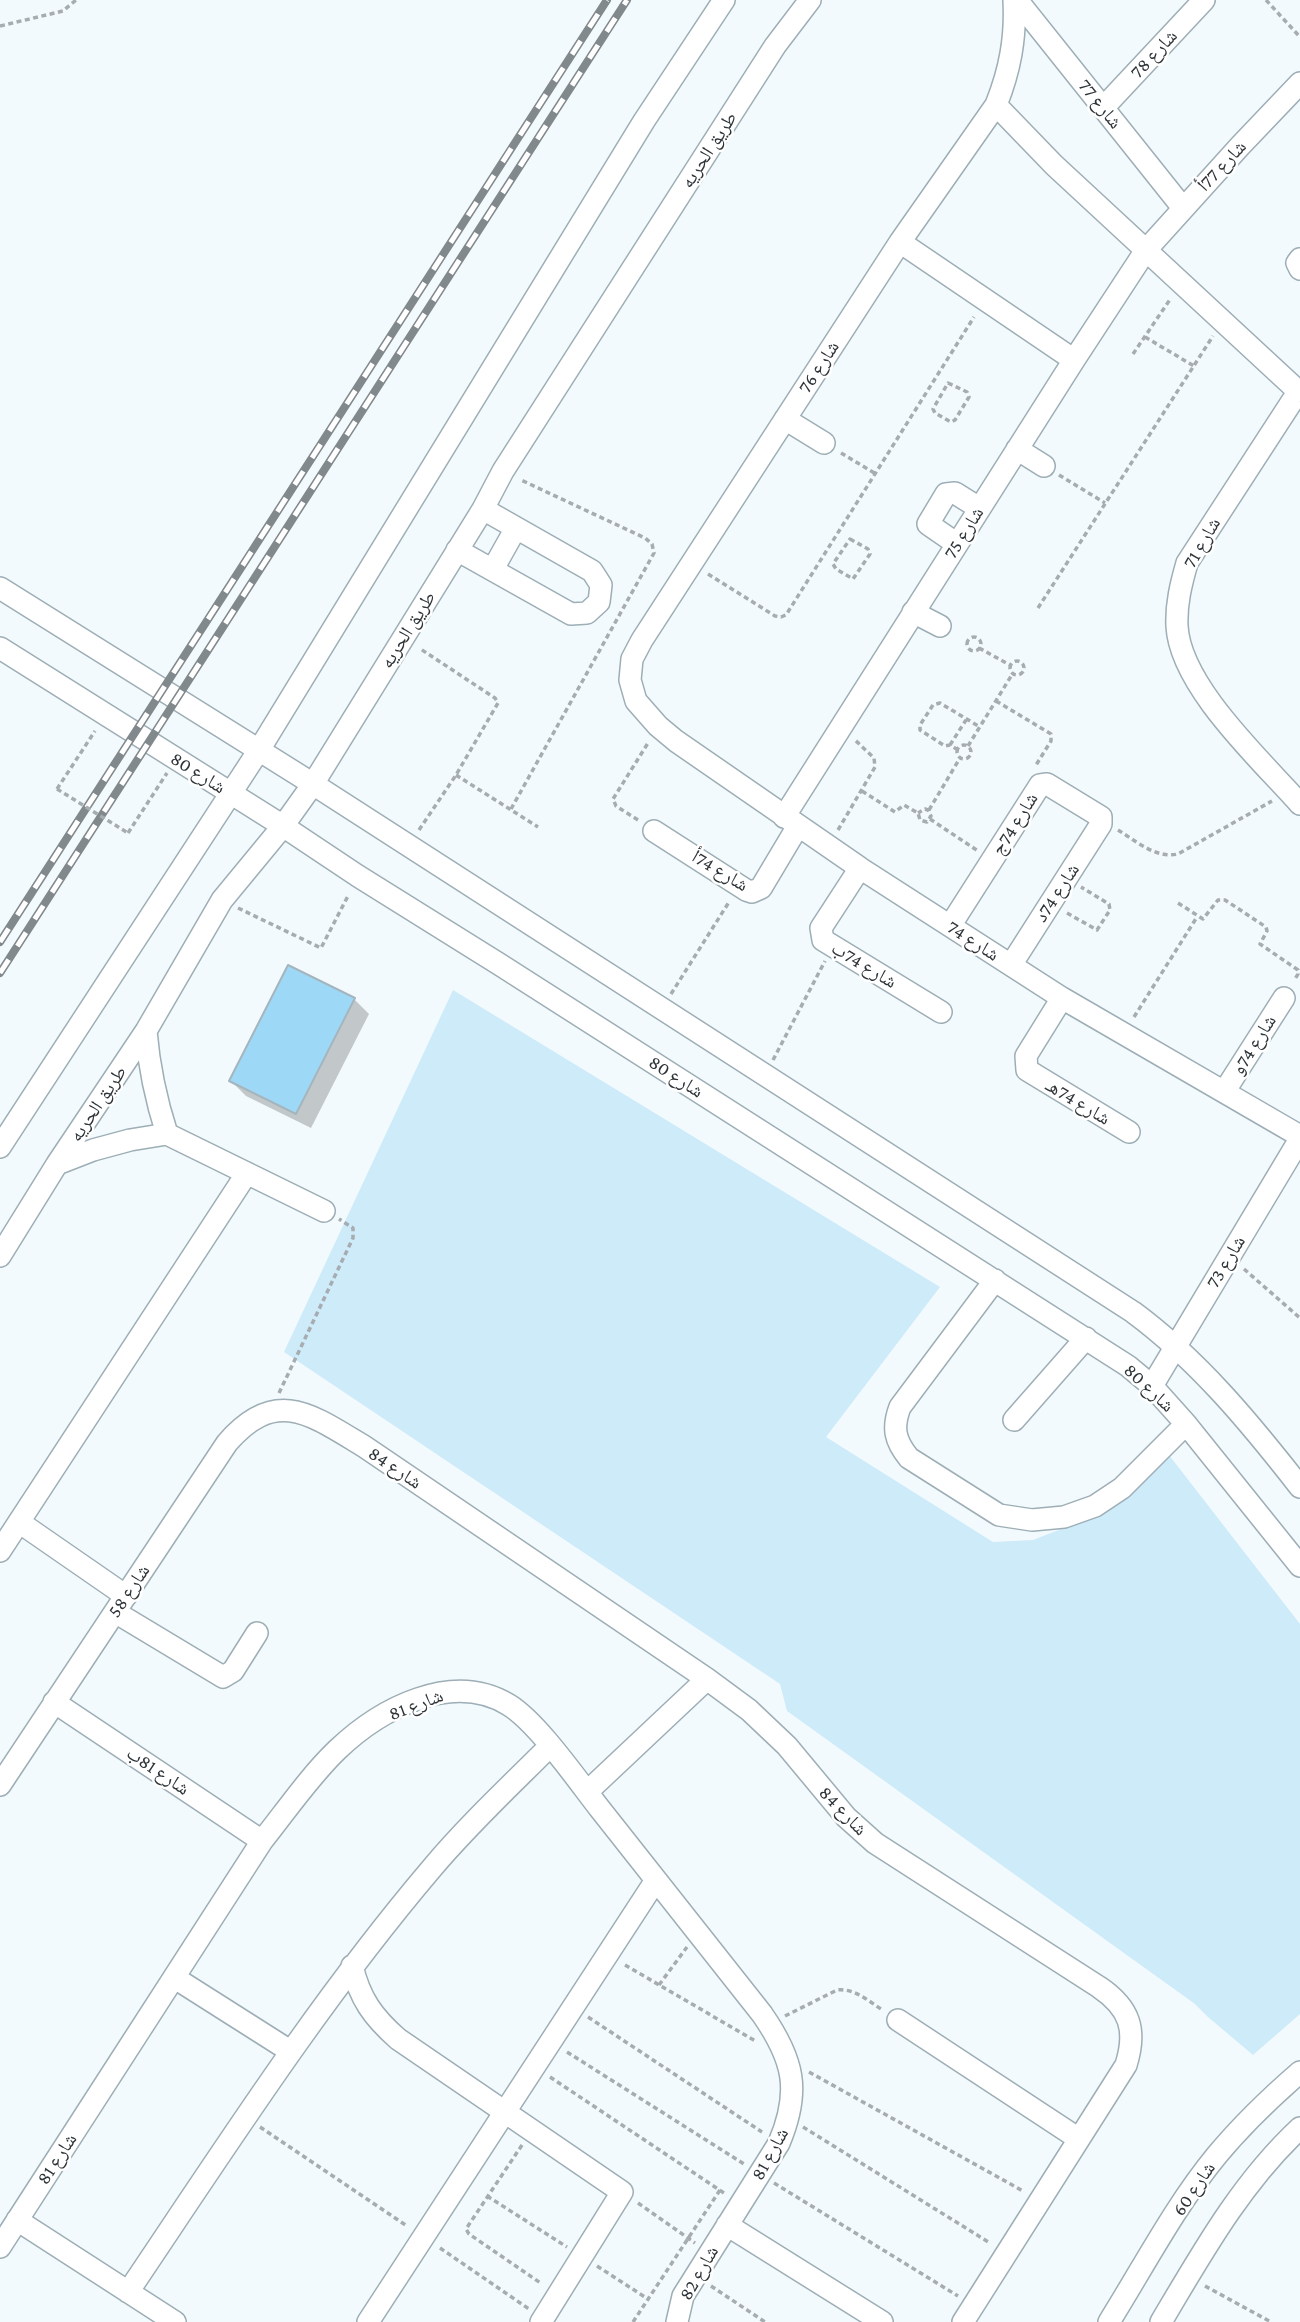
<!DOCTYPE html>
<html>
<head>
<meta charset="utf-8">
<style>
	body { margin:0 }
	canvas { display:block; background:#f3fafd }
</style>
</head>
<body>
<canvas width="1300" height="2322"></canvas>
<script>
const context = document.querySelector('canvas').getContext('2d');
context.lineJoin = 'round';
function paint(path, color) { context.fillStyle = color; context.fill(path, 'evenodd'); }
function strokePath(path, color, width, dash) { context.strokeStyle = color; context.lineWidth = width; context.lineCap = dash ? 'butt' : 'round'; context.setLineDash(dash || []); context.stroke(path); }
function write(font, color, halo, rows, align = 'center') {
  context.font = font + ' "Crimson Pro","Noto Naskh Arabic",serif'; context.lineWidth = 5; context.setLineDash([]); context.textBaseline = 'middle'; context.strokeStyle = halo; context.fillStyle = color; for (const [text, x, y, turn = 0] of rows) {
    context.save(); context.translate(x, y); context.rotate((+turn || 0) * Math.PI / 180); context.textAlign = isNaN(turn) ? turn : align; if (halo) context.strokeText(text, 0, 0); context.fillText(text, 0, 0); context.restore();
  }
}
const green = new Path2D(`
	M453,990L940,1287L826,1437L993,1542L1033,1540L1069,1526L1162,1446L1300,1624V2014L1253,2055L1208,2017L1195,2004L787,1711L780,1684L284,1352Z`);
const shadow = new Path2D(`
	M354,999L369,1014L311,1128L246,1096L231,1081Z`);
const building = new Path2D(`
	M288,965L355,998L296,1114L229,1081Z`);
const path = new Path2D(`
	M1266,0L1300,37
	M0,26L63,11L76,0
	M1145,337L1194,366
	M1133,354L1171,298
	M948,383L967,392L969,397L955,420L951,422L935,413L933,409Z
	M841,453L876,474
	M1059,475L1105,503
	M850,539L868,549L870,554L853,579L836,569L833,564Z
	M708,574L775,616L781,617L786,615L974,317
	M1038,608L1213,336
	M967 644a7 7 0 1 1 14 0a7 7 0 1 1-14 0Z
	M979,648L1010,665
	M1010 668a7 7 0 1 1 14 0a7 7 0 1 1-14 0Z
	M996,701L1051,734V741L1036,765
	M950,745L966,720
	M957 752a7 7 0 1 1 14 0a7 7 0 1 1-14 0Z
	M968,746L1013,673
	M958,750L950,745L945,746L920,730V725L933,705L940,703L980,727
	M456,775L538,827
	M57,789L95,731
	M862,791L895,812L904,805L918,813L920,820L927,822L931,816L928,810L925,809L918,813
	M511,809L654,553L652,544L645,538L521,480
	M929,810L960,758
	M930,819L978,851
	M638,820L616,806L613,799L648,743
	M419,830L456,775L498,703L495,698L419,648
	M838,830L875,767L874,758L855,740
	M1118,830C1136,841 1156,859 1178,854L1272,801
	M128,833L167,773
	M1178,903L1203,919L1218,900H1225L1266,927L1267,931L1260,944L1298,970V974L1294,981
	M238,908L321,948L349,894
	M1067,913L1097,930L1110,910L1109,904L1081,887
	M671,994L729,902
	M1134,1017L1197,917
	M773,1060L825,961
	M1244,1269L1300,1318
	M279,1393L353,1238V1228L339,1219
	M625,1965L757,2042
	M659,1985L687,1947
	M785,2016L837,1990C854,1988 867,2000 881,2009
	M588,2017L762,2132
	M567,2052L744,2164
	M809,2072L1023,2191
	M550,2077L724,2193
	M260,2127L407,2226
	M803,2127L990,2243
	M522,2145L466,2229L469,2234L542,2284
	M774,2183L958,2296
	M487,2196L567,2247
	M638,2203L695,2243
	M440,2248L529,2309
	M597,2266L648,2299
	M711,2286L765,2322
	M1205,2286L1271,2322
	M633,2322L720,2190`);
const minor = new Path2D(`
	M1014,0C1016,38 1010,70 996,105L900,242L642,640L632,659L630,680L636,701L658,726L676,741L860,868L1062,998L1300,1136
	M1017,0L1183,208
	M996,105L1054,165L1298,391
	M1103,108L1204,0
	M900,242L1074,360
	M1300,259L1297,263L1300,269
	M1300,389L1187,563C1181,584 1176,604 1177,626C1180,686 1261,760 1300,804
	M785,419L824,443
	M1017,449L1044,466
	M957,544L928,524L946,494L955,493L979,508
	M457,550L571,614L587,613L599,602L601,585L592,571L483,509
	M493,569L516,528
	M0,588L313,784L1133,1312C1198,1360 1250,1423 1300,1487
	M913,612L940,626
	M0,648L283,826L358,876L499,964L1128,1366L1152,1386L1186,1424L1300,1566
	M784,817L1074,360L1146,250L1240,146L1300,83
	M654,831L746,890L752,892L761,888L798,826
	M860,868L821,928L823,940L941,1012
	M950,926L1040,785L1047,784L1101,817V824L1011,965
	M1062,998L1026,1056L1027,1070L1129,1132
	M146,1031C149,1067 156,1100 167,1134
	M1224,1092L1284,998
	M0,1147L259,750L644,121L724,0
	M57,1164L93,1150L130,1140L167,1134L324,1211
	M0,1256L57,1164L146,1031L222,900L283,826L313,784L483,509L503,471L775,46L810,0
	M995,1280L900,1407C892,1428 895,1441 909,1458L999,1515L1032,1520L1064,1517L1095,1506L1122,1488L1186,1424
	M1152,1386L1300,1139
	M1014,1420L1086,1338
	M19,1522L126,1596
	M0,1551L247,1173
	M115,1612L223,1677L233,1671L257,1633
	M54,1702L262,1841
	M0,1785L227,1443C276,1386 312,1415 365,1447L707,1679L749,1710L787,1746L846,1817L875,1843L1099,1987C1130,2008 1137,2030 1126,2065L963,2322
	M587,1792L707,1679
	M352,1966C360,1999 373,2017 398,2039L622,2192L541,2322
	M175,1978L290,2051
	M898,2020L1079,2139
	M17,2220L175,2322
	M727,2225L882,2322
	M0,2247L262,1841C286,1811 309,1777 337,1750C380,1709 452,1670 509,1705C538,1723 578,1781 600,1809C654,1878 708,1946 762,2014C794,2060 801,2091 779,2143L683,2296L677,2322
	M128,2292C225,2148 319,2001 432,1868C468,1825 510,1786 550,1746
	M368,2322L656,1880
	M1109,2322C1144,2266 1175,2206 1217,2155C1242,2125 1270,2098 1300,2072
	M1161,2322C1202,2253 1241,2183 1300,2128`);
const rail = new Path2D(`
	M0,942L607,0
	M0,973L627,0`);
const pathBridge = new Path2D(`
	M57,789L128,833`);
const streetNames = [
	["شارع 78",1154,54,-47],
	["شارع 77",1100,104,51],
	["طريق الحريه",709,150,-57],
	["شارع 77أ",1222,166,-47],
	["شارع 76",819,367,-57],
	["شارع 75",964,533,-58],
	["شارع 71",1202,543,-60],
	["طريق الحريه",408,630,-58],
	["شارع 80",198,773,32],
	["شارع 74ج",1015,824,-58],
	["شارع 74أ",720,871,31],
	["شارع 74د",1057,893,-57],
	["شارع 74",973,941,33],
	["شارع 74ب",864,965,31],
	["شارع 74و",1254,1045,-58],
	["شارع 80",676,1077,33],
	["شارع 74هـ",1078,1102,31],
	["طريق الحريه",98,1104,-56],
	["شارع 73",1226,1262,-59],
	["شارع 80",1149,1388,43],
	["شارع 84",395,1468,34],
	["شارع 58",129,1591,-56],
	["شارع 81",416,1705,-21],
	["شارع 81ب",158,1771,34],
	["شارع 84",843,1811,46],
	["شارع 81",770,2154,-61],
	["شارع 81",57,2159,-57],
	["شارع 60",1194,2189,-56],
	["شارع 82",699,2273,-60]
];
paint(green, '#ceebfa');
paint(shadow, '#0003');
paint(building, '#9dd9f7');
strokePath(building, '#a5b5be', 2);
strokePath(minor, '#9daeb6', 24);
strokePath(path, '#a6acb0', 3.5, [5, 3.5]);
strokePath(minor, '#fff', 21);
strokePath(rail, '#82898c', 8);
strokePath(rail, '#fff', 5, [16]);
strokePath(pathBridge, '#a6acb0', 3.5, [5, 3.5]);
write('19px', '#2e3438', '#fff', streetNames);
</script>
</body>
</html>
